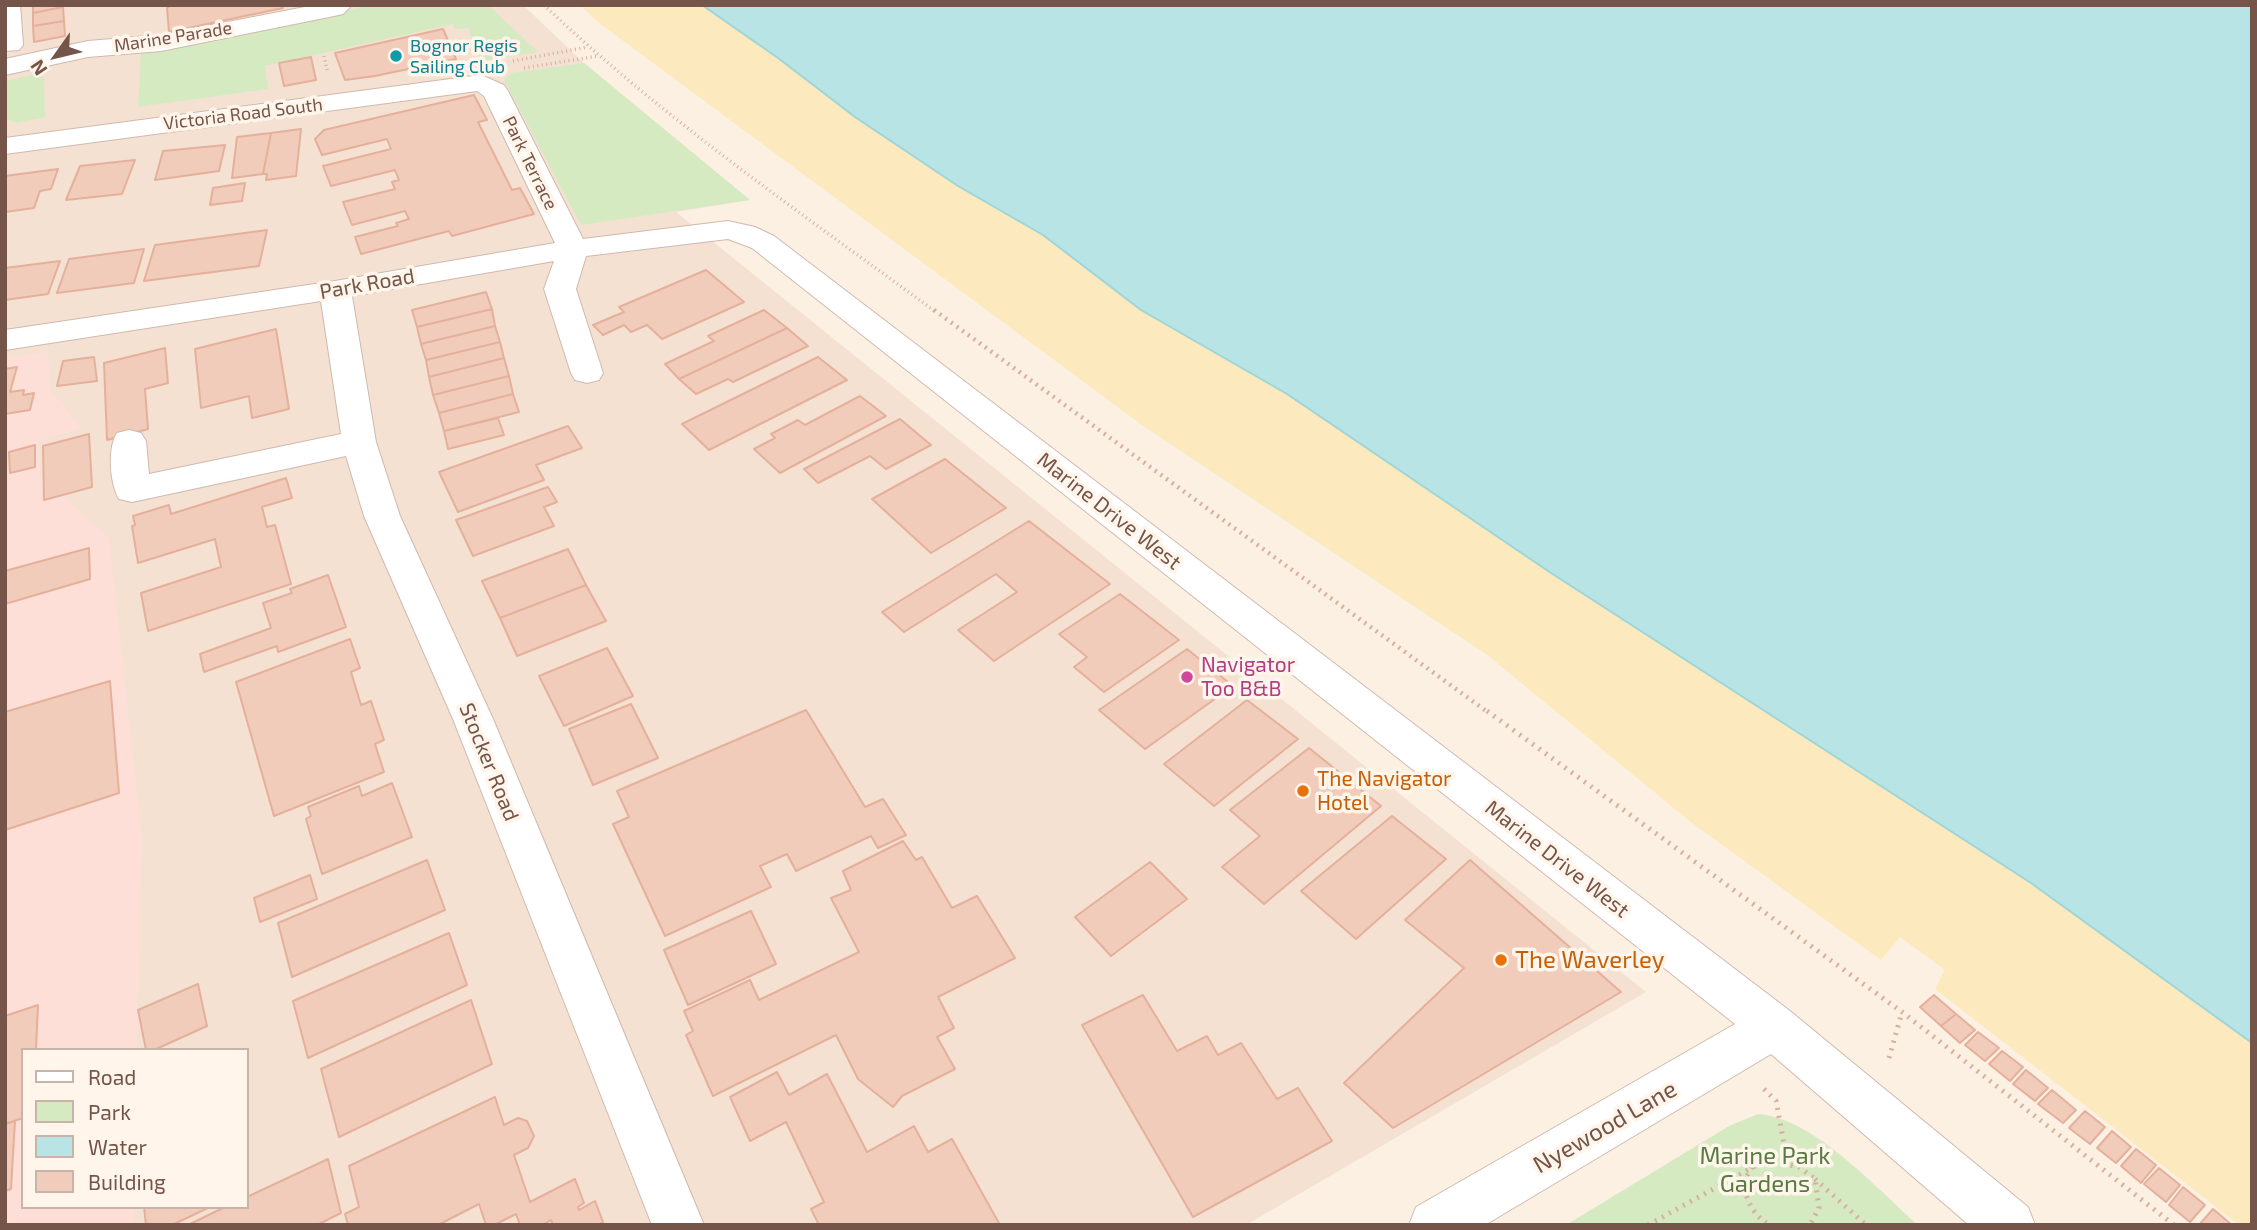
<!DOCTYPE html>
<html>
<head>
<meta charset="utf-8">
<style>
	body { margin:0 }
	#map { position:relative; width:2257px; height:1230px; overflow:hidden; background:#fcf0e3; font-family:"Exo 2",sans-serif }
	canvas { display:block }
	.frame { position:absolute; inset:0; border:7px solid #755449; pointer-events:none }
	.legend { position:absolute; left:21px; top:1048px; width:228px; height:161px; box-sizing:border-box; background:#fff5ea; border:2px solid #c8b5aa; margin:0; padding:9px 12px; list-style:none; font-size:21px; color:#755449 }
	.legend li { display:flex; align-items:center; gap:14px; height:35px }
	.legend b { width:35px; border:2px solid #c8b5aa }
	.north { position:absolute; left:21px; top:21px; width:70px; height:70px; -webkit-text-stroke:5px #fff5ea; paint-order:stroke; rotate:236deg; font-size:19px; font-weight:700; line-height:28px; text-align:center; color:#755449 }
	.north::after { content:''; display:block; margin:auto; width:24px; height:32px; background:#755449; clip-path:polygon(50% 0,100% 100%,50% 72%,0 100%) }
</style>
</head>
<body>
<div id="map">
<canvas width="2257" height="1230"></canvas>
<div class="frame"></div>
<ul class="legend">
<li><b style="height:9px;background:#fff"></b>Road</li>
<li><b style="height:19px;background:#d6eac2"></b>Park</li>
<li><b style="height:19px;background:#b8e4e6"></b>Water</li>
<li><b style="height:19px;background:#f2ccbb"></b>Building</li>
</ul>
<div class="north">N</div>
</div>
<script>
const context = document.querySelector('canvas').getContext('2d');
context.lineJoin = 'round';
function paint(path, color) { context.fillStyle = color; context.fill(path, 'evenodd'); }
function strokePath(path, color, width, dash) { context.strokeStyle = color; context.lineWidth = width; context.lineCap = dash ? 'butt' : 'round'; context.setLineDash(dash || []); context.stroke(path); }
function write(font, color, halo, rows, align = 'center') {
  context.font = font + ' "Exo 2",sans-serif'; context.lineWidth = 7; context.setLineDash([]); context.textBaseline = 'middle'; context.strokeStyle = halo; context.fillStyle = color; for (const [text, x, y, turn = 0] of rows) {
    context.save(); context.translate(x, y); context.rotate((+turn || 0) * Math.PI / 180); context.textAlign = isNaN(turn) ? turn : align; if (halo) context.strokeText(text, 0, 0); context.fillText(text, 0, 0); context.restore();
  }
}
const residential = new Path2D(`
	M5,5H523L584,63L750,200L676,212L1646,992L1246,1225H5ZM23,1050H247V1207H23Z`);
const commercial = new Path2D(`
	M48,352L50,389L82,429L39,440L41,502L63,496L109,538L142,837L137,1050H23V1207H134L133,1225H5V358Z`);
const green = new Path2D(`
	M371,5H488L538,52L480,61L468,28L455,29L453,24L265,66L268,89L138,107L141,53L167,50Z
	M584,63L750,200L581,225L504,80L511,73Z
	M31,75L44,78L45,117L16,123L5,118V81Z
	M1758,1114C1814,1118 1876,1188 1918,1225H1566L1729,1126Z`);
const sand = new Path2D(`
	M580,5H1140L2252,616V1225H2239L1935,989L1945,970L1900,937L1881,960L1692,823L1486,654L1146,428L599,23Z`);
const water = new Path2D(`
	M702,5H2252V1043L2031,883L1551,573L1287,394L1141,310L1043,235L958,186L855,117L778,58Z`);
const building = new Path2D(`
	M33,5H63V7L33,13Z
	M171,5H282L283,8L169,32L167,8Z
	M63,7L64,21L33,26V13Z
	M64,21L65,36L34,42L33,26Z
	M443,29L456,59L375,76L345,80L335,53Z
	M311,57L316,80L284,86L279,63Z
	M474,95L487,120L478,122L512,190L520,188L534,214L452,236L449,231L361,254L355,237L398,226L396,223L409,219L405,211L352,225L343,202L395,189L392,182L399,180L395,170L331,186L323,166L391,149L387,139L322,155L315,139L324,130Z
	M301,129L296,176L266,180L267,174H263L271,133Z
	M271,133L263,174L232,178L237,137Z
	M225,145L219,171L155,180L163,151Z
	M135,160L122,194L66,200L80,166Z
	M58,169L51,189L40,191L34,208L5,212V176Z
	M245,183L242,201L210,205L213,188Z
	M267,230L259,266L144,281L155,245Z
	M144,249L134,283L57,293L69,259Z
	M60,261L48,294L5,300V268Z
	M706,270L744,302L662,339L647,325L631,332L624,325L603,335L593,325L624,312L619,307Z
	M486,292L492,309L417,327L412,310Z
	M492,309L495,326L421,344L417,327Z
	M764,310L787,328L679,379L665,364L714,341L708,336Z
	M495,326L500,342L426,360L421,344Z
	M787,328L808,346L733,382L728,379L696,394L679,379Z
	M276,329L289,409L252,418L249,396L201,408L195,349Z
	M500,342L504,358L429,377L426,360Z
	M165,348L168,383L145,389L148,429L107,440L104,363Z
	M94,357L97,381L57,386L63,361Z
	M818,357L847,380L709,450L682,424Z
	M504,358L509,376L433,395L429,377Z
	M17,367L10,392L24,390L23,395L34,393L30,410L5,414V369Z
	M509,376L513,394L439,413L433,395Z
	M513,394L519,412L444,431L439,413Z
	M860,396L886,416L780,473L754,449L775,438L771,434L798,420L805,425Z
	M498,418L504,435L448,449L444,431Z
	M900,419L931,445L886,469L870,456L818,483L804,469Z
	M568,426L582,448L536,465L544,480L458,512L439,472Z
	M89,434L92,487L44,500L43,446Z
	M35,445V467L10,473L9,452Z
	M945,459L1006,508L931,553L872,499Z
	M286,478L292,498L262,507L267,527L275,525L291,584L148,631L141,593L221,567L215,539L138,563L132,526L135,525L133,516L169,505L171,514Z
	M548,487L557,502L544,507L554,526L473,556L456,520Z
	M1029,521L1110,584L994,661L958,630L1017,592L996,574L904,632L882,612Z
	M89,548L90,579L5,604V571Z
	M568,549L586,585L500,618L482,581Z
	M328,575L346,627L278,652L277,646L204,672L200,654L271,628L263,603L292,593L290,589Z
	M586,585L606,621L517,656L500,618Z
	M1120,594L1179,640L1104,692L1074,667L1087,657L1059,634Z
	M350,639L360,668L351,672L361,705L371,701L384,740L375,744L384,772L274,816L236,682Z
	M607,648L633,696L564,726L539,676Z
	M1187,649L1233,686L1145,749L1099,710Z
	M110,681L119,793L5,830V712Z
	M1247,700L1298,739L1214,806L1164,764Z
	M631,704L658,758L593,785L569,729Z
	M806,710L865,807L883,799L906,835L878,848L871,836L796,871L787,854L760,866L771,887L665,936L613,824L629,817L617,791Z
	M1309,748L1381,806L1264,904L1222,867L1260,836L1230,810Z
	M392,783L412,837L322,874L306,819L311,816L308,807L359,786L362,796Z
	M1392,816L1446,859L1356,939L1301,891Z
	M903,841L916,860L922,857L952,908L977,896L1015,958L938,997L954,1028L937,1037L955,1069L902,1096L893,1107L858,1079L836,1035L713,1096L686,1035L693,1031L684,1011L750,980L759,1000L859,952L831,898L851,890L843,871Z
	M427,860L445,910L292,977L278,923Z
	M1470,860L1621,992L1393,1128L1344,1083L1464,968L1405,920Z
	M1150,862L1187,899L1111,956L1075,917Z
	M310,875L317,899L260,922L254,898Z
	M751,911L776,964L688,1005L664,950Z
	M449,933L467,985L308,1058L293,1001Z
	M198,984L207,1026L154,1050H146L138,1010Z
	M1143,995L1177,1051L1207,1036L1218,1055L1241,1043L1277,1099L1298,1088L1332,1141L1193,1217L1082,1025Z
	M1934,995L1956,1014L1941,1026L1920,1007Z
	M471,1000L492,1064L339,1137L321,1069Z
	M38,1005L36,1050H23V1118L5,1124V1016Z
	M1956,1014L1975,1030L1960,1043L1941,1026Z
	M1978,1032L1999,1048L1985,1061L1965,1045Z
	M2002,1051L2023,1067L2010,1081L1989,1064Z
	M2026,1070L2048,1088L2035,1101L2013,1084Z
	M777,1072L789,1095L827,1074L867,1152L914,1126L928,1152L952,1139L1000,1225H819L811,1209L824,1202L786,1122L750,1141L730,1097Z
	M2052,1090L2076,1110L2063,1123L2038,1104Z
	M495,1097L504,1125L518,1118L527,1121L534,1136L528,1148L514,1155L530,1202L575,1179L584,1203L578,1207L579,1210L595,1201L603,1222L599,1225H553L551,1220L542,1225H520L516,1214L494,1225H486L479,1204L438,1225H348L345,1214L359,1207L349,1166Z
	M2085,1111L2105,1127L2090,1144L2069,1128Z
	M15,1121L11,1189L5,1191V1124Z
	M2112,1131L2131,1147L2116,1163L2097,1148Z
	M2136,1149L2156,1165L2141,1183L2121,1166Z
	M328,1159L341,1213L317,1225H188L225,1207H247V1197Z
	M2159,1168L2180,1185L2166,1202L2144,1184Z
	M2183,1187L2205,1205L2190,1222L2169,1205Z
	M144,1207H210L172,1225H146Z
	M2213,1209L2232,1225H2199Z`);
const pathFar2 = new Path2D(`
	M544,5C664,119 802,214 936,312
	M324,56L327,70
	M513,61L588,47
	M524,68L598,56`);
const pathFar1 = new Path2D(`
	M934,310L1489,713`);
const path = new Path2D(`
	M1487,711L1902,1012L2174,1225
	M1889,1058L1902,1012
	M1764,1089L1776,1101L1784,1144L1783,1163
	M1752,1167L1743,1183C1747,1201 1753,1216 1770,1225
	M1815,1179L1866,1225
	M1648,1225L1766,1160L1799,1167L1815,1179L1819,1208L1810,1225`);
const minor = new Path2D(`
	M5,5H20L23,45L19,50L5,51Z
	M315,5H352L343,14L334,16L161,51L88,57L5,75V59L88,41L161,35Z
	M481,75L504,85L508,91L583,239L728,221L755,227L774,236L1790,1011L2028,1207L2035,1225H1969L1771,1054L1485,1225H1409L1416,1207L1735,1024L752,248L728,239L586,256L576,289L603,373L599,380L587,383L575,380L571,373L544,289L554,261L352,296L376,442L400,516L493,719L704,1225H652L453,719L364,516L346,456L132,502L119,499C110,484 107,448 117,433L129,430L141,433L146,441L149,474L341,434L321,301L5,350V330L335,281L555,243L484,96L477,91L5,154V138Z`);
const markers = [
	[396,56,7,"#0f9aa8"],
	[1187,677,7,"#d1479c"],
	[1303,791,7,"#e8710a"],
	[1501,960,7,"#e8710a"]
];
const farStreetnames = [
	["Marine Parade",173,37,-9],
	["Victoria Road South",243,114,-7],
	["Park Terrace",530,163,64]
];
const farCulturenames = [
	["Bognor Regis",410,46],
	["Sailing Club",410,67]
];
const streetNames = [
	["Park Road",367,284,-10],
	["Marine Drive West",1109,511,38],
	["Stocker Road",489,762,68],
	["Marine Drive West",1557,859,38]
];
const hotelNames = [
	["Navigator",1201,665],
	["Too B&B",1201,689]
];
const foodNames = [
	["The Navigator",1317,779],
	["Hotel",1317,803]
];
const nearFoodnames = [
	["The Waverley",1515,960]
];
const nearStreetnames = [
	["Nyewood Lane",1605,1127,-30]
];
const nearParknames = [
	["Marine Park",1765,1156],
	["Gardens",1765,1184]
];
paint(residential, '#f4e1d2');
paint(commercial, '#fddfd7');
paint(green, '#d6eac2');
paint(sand, '#fce9bd');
paint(water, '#b8e4e6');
strokePath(water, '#9ed5d8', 2);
paint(building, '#f2ccbb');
strokePath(building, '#e5b09b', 2);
strokePath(minor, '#d0b9ad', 2);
strokePath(pathFar2, '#d7af9e', 3.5, [1, 3.5]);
strokePath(pathFar1, '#d7af9e', 4.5, [2, 5]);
strokePath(path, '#d7af9e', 5, [2, 6]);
paint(minor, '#fff');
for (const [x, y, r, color] of markers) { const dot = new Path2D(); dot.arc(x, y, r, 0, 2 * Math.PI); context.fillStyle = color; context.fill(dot); strokePath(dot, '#fff5ea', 2.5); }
write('18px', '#755449', '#fff5ea', farStreetnames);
write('18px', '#0d838f', '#fff5ea', farCulturenames, 'left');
write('21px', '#755449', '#fff5ea', streetNames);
write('21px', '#b23c85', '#fff5ea', hotelNames, 'left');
write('21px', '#c56008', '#fff5ea', foodNames, 'left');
write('24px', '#c56008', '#fff5ea', nearFoodnames, 'left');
write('24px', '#755449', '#fff5ea', nearStreetnames);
write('24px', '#577b41', '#fff5ea', nearParknames);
</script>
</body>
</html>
